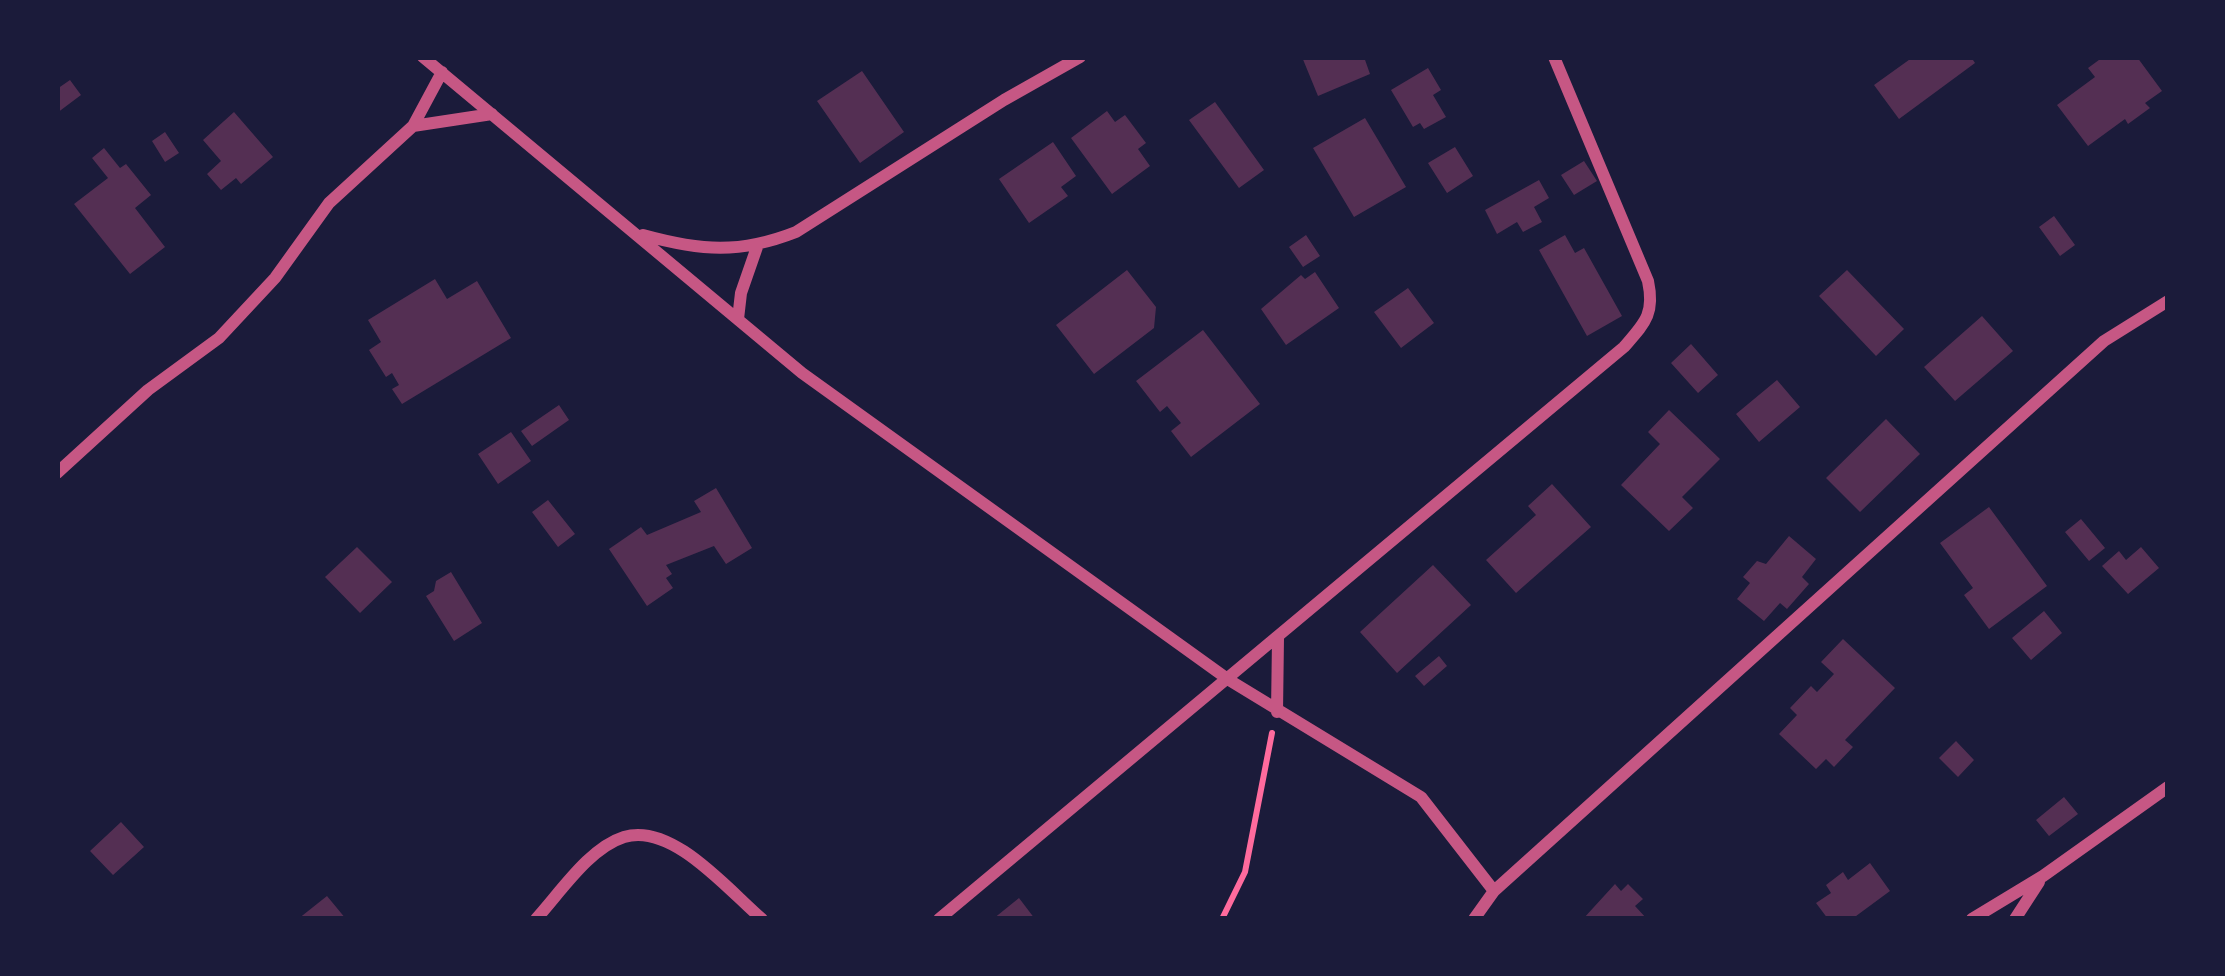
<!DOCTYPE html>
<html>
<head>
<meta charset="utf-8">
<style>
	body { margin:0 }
	#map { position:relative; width:2225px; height:976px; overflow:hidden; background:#1b1b3a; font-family:"Space Grotesk",sans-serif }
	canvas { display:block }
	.frame { position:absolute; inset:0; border:60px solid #1b1b3a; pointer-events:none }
</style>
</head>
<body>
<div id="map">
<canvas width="2225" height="976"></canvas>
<div class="frame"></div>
</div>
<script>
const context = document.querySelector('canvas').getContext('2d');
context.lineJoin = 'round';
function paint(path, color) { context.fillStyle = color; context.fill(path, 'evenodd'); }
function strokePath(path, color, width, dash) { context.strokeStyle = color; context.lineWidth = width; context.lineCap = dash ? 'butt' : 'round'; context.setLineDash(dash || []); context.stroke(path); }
const building = new Path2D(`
	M1302,57H1364L1370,74L1318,96Z
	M1913,57H1971L1975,63L1899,119L1874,85Z
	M2103,57H2137L2162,91L2145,103L2150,108L2128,124L2125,119L2088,146L2057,105L2095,77L2088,68Z
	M1428,68L1441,90L1433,95L1446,117L1424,129L1420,123L1413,127L1391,90Z
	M862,71L904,132L860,163L817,101Z
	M70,80L81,95L57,113V89Z
	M1215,102L1264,170L1239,188L1189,120Z
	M1107,111L1115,122L1125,115L1146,143L1138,149L1150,166L1112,194L1071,138Z
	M234,112L273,157L241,184L236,178L221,190L207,174L221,161L203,140Z
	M1365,118L1406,187L1354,217L1313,148Z
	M165,132L179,153L165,162L152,141Z
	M1053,142L1076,176L1061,187L1068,196L1029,223L999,179Z
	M1455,147L1473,176L1447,193L1428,163Z
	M104,148L120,168L126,164L151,195L135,208L165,247L130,274L74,204L108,178L92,158Z
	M1584,161L1597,181L1574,195L1561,175Z
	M1539,180L1549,198L1534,207L1542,222L1523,232L1517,222L1497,234L1485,210Z
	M2054,216L2075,245L2060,256L2039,227Z
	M1306,235L1320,256L1303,267L1289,247Z
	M1565,235L1575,253L1584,248L1622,316L1587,336L1539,250Z
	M1127,270L1156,307L1154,328L1094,374L1056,325Z
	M1847,270L1904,329L1876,356L1819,296Z
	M1315,272L1339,308L1286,345L1261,309L1301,275L1305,279Z
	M435,279L447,299L477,281L511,338L402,404L392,389L399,385L392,373L386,377L369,350L381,342L368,320Z
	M1408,288L1434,323L1401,348L1374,312Z
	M1982,316L2013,351L1955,401L1924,367Z
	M1203,330L1260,404L1191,457L1171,431L1181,423L1167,406L1160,412L1136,381Z
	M1691,344L1718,375L1698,393L1671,363Z
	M1777,380L1800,407L1759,442L1736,414Z
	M559,405L569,420L532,446L521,431Z
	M1669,410L1720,459L1682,497L1693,508L1669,531L1621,485L1660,444L1648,432Z
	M1886,419L1920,454L1860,512L1826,478Z
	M511,432L531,461L498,484L478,454Z
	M1552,484L1591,527L1516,593L1486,560L1536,515L1528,506Z
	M716,488L752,548L726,564L714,546L666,565L672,574L666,578L673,588L647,606L609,549L641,527L647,535L701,512L694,501Z
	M548,500L575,534L558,547L532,512Z
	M1989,507L2047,586L1989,629L1964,595L1973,588L1940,543Z
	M2081,519L2105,548L2089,561L2065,532Z
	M1789,536L1816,559L1802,577L1809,584L1787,609L1780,603L1764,621L1737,599L1750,583L1743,577L1757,561L1766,564Z
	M357,547L392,582L360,613L325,577Z
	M2141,547L2159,568L2128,594L2102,566L2119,551L2126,560Z
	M1433,565L1471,605L1397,673L1360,632Z
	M451,572L482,623L454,641L426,596L434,591L436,581Z
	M2044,611L2062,633L2031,660L2012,638Z
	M1843,639L1895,688L1845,740L1853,747L1834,767L1826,759L1816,769L1779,734L1797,715L1790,708L1811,686L1817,692L1834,674L1821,662Z
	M1439,656L1447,666L1424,686L1415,676Z
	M1956,741L1974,760L1958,777L1939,758Z
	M2064,797L2078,814L2049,836L2036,820Z
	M121,822L144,847L113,875L90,851Z
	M1870,863L1890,891L1852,919H1828L1816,903L1831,893L1826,885L1843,872L1848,880Z
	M1615,884L1621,891L1628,884L1643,899L1635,906L1647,919H1583Z
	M327,896L346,919H298Z
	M1019,898L1035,919H993Z`);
const path = new Path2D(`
	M1222,919L1245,872L1272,733`);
const minor = new Path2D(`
	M423,57L802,373L1229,680L1421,797L1494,891L1474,919
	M413,126L492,114
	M643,235C701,251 740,254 796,232L1004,100L1080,57
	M738,319L741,293L757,247
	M57,473L148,390L219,338L275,278L329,203L413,126L442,72
	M1277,712L1278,638
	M1494,891L2104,341L2168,301
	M536,919C560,893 589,848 624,837C672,822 728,890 762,919
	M939,919L1624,347C1645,323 1655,314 1648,281L1554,57
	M1972,919L2043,876L2168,787
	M2015,919L2039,882`);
paint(building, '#542f53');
strokePath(path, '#ff6b9d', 6);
strokePath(minor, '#c65784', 12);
</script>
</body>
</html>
